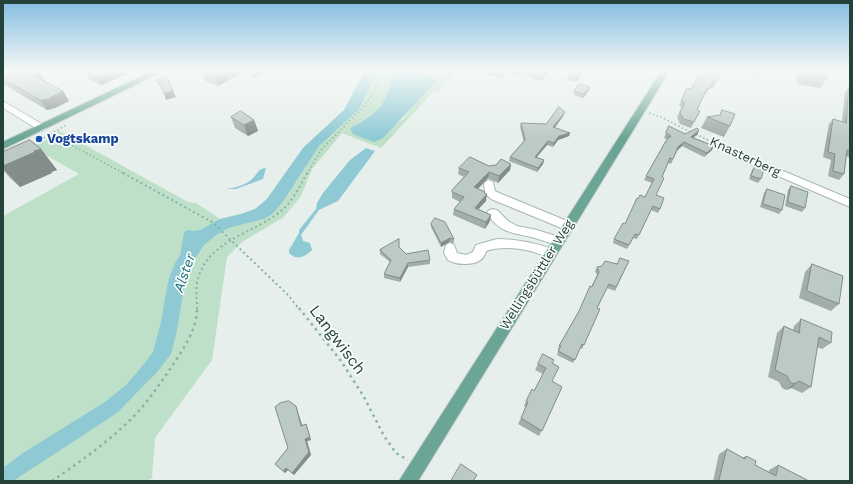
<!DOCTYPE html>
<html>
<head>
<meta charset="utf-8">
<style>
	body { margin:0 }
	#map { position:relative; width:853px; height:484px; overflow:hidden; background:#e6efeb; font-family:"Work Sans",sans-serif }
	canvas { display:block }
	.frame { position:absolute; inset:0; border:4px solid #24423a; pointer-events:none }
</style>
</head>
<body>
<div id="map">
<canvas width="853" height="484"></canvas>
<div class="frame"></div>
</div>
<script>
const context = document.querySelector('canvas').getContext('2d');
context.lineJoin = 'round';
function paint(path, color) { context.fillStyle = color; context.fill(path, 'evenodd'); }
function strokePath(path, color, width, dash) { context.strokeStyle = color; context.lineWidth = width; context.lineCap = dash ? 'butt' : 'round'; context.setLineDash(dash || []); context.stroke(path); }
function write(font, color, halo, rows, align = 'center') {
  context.font = font + ' "Work Sans",sans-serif'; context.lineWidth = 3.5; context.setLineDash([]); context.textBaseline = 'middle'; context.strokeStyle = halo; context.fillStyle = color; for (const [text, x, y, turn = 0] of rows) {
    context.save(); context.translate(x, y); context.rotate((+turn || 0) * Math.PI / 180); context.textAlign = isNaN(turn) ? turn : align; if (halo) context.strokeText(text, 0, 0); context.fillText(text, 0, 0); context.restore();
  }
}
const green = new Path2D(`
	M365,70H395C391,79 389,88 386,97C380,111 363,121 350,128L374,142L404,118L416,102L436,82L431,76L413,70H443L456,73L437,92L434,91L381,148L342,133L312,169L301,196L284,217L242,242L227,257L212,360L155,438L152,478L147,481H3V216L79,174L32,147L53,137L58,130L188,202L196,203L220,219L241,214L255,209L267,199L303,148L344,110Z
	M728,70H764L761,78Z`);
const water = new Path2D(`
	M365,70H378L359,109L319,146L282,203L272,214L264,219L228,228L216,235L203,246L189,269L184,289L176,335L171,354L158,371L117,413L13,481H3V468L23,453L105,402L126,385L140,369L153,352L162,318L165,298L169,278L175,263L180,255L184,233L187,230L193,231L200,230L220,219L241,214L255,209L267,199L303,148L344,110Z
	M395,70C409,70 423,71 435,78L436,82L383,138L374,142L353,134L350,128C363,122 380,111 386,97C389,88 391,79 395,70Z
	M366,148L375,151L338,201L319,210L301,235L303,241L310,243L312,250C305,257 297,261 289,253V250L299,233V230L316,209L317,203L323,193L350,160Z
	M266,168L263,179L236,189H225C235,188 244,186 252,179C258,174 257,169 266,168Z`);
const pathFar2 = new Path2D(`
	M173,72L184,74L204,71
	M170,73L175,70
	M649,113L663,118L692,133
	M51,134L125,174
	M696,134L731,152
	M33,144L66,125
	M307,174L321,150L363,107L371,96L384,70`);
const pathFar1 = new Path2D(`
	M123,173L212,222L289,296L299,309
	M197,309C197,299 195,288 198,279C208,240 255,233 281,211C293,201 300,186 307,173`);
const path = new Path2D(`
	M299,308L341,361L364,397L384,436L396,453L408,460
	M52,481C81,461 111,440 135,415C150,399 162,381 174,363C185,346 197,329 197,308`);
const minor = new Path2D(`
	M3,101L45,126L47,128L42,131L39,130L3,108Z
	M738,152L850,199V207L734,157L733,155Z
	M489,180L493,182L495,191L499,193L572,223L574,226L572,229L568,230L564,229L491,199L485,193L484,184L485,182Z
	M493,209L497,210L508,221L517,226L537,230L562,238L564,241L562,244C555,246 546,241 538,239C517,232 501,236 487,213L489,210Z
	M497,239C517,239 536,243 555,250L557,253L555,256C548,259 541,254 534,252C519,248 501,246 486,251C483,267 459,266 448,260L444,253L446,245L450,243L454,245L457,253L466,255L473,252L476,245Z`);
const major = new Path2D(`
	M155,70H166L3,149V142Z
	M662,70H670L418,481H399Z`);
const wall = new Path2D(`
	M3,70H44L38,72L47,83L63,91L69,101L55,108L47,110L3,84Z
	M76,70H125L127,74L101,85L90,80L88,76Z
	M201,70H245V71L218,86L205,81Z
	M476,70H553L540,81L519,73L516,76L505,73L501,78L476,72Z
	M571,70H585L576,82L567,80L568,73Z
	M702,70L716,82L713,88L710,87L706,94H705L697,110L700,111L691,128L680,124L677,117L682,107L679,106L687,88L691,89Z
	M795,70H828L827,78L820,88L797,84Z
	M849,87H850V156L849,157L846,156L844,174L839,180L828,176L831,160L823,157L829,124L833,119L842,122L845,92Z
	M589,90L583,98L574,95V91Z
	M722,110L730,126L724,137L701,128L707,117L719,115Z
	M564,115L555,128L570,133L569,136L558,140L553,147L547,145L537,157L544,160L543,164L537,172L509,161L510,157L524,142L520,127L521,123L546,124Z
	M231,117L254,120L258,131L248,136L235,128Z
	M669,126L685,134L699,130L697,135L693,137L712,150L704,157L682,146L677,151L671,164L668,163L662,177L656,195L660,209L658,213L651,210L637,239L633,238L627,249L613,243L614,239L625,224L638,199L645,197L652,183L644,180L667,139L664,138Z
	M41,149L57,170L51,172L52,173L20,187L10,178L3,170V152Z
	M511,164L510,170L498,183L488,178L478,189L485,192L486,201L478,209L491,215L490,221L485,229L453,215L454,209L460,202L452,198V190L464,177L458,174L459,168Z
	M755,166L761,179L758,183L749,179L752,170Z
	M791,186L805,208L802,212L785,206L788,190Z
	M767,189L782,210L779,214L760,207L764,193Z
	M431,224L454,239V243L449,242L441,247L431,227Z
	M399,242V247L406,254L430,260V264L408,267L400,282L384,278V274L390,262L380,254V250Z
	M629,261L615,291L607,288L597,308L600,309L582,349L580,348L573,363L557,355L559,349H558L559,346L579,311L597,275L595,271L597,267Z
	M812,264L839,304L831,311L799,298L805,272Z
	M801,319L831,343L822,349L817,347L811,387L802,393L791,388L786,390L782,388L779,382L768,377L777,333L784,326L793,330L794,326Z
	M538,364H553L552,381L562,387L539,436L518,424L526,408L524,406L526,401L534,391L543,374L535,370Z
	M296,406L297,409L302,425L306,424L311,440L307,441L311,455L294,475L288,470L285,473L277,466L275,464L288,448Z
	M727,449L742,458L746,456L755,465L769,472V470L778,465L809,481H713L719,454Z`);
const shadedWall = new Path2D(`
	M29,70H44L32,75Z
	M117,70H125L127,74L101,85L97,78Z
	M224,70H245V71L218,86L214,75Z
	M251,70H268L253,78Z
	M502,70H506L505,73L501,78Z
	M516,70H519V73L516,76Z
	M542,70H553L540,81Z
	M582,70H585L576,82L577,76Z
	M40,73L47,83L34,76Z
	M590,87L589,90L583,98L584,94Z
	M63,91L69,101L55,108L47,110L40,100Z
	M173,91L176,97L166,100L164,93Z
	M565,112L564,115L552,131L553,127Z
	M254,120L258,131L248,136L244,125Z
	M699,130L697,135L689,141L691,137Z
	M570,133L569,136L558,140L553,147L554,143L559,136Z
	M548,141L547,145L534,160L535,157Z
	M684,142L682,146L676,151L678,147Z
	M714,146L712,150L704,157L707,153Z
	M41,149L57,170L51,172L52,173L20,187L3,168V166Z
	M544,160L543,164L537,172L538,168Z
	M511,164L510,170L498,183L499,176Z
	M489,172L488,178L473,194L474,187Z
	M485,192L484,197L487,194L486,201L474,214L475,208Z
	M491,215L490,221L485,229L486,222Z
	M450,238L449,242L441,247V243Z
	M408,263V267L400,282V278Z
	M799,381L791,388L786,390L794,384Z
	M296,406L297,409L303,428L301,426Z
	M306,424L311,440L307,441L311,455L294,475L292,473Z
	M286,468L288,470L285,473L283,471Z`);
const building = new Path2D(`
	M3,70H34L40,73L34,76L63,91L48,99L40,100L3,79Z
	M86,70H117L97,78L86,73L89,72Z
	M201,70H224L214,75Z
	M571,70H582L577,76L568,73Z
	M702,70H721L716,82L713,81L709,89L707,88L697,110L700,111L694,122L683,119L680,112L685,102L681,101L687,88L691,89Z
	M803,70H828L827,78L803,74Z
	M167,77L173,91L164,93L157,80Z
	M580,84L590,87L584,94L574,91Z
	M849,87H850V150H847L844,174L833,171L835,154L828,152L833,119L846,123Z
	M559,107L565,112L553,127L570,133L559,136L554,143L548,141L535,157L544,160L538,168L510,157L525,140L521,123L546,124Z
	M722,110L735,114L730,126L707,117L720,115Z
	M241,111L254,120L244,125L231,117Z
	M669,126L685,134L697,128L699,130L691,137L714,146L707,153L684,142L678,147L673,159L670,158L662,177L664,178L656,195L664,198L660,209L653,206L639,235L635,234L629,245L614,239L623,223L625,224L637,198L638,199L640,195L645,197L654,179L646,176L667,139L671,136L666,133Z
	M30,140L41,149L34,151L35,152L3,166V152Z
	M470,157L489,166L496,165L501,159L511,164L499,176L489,172L474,187L485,192L484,193L487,194L475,208L491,215L486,222L454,209L464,197L452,192V190L469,172L459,168Z
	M755,166L764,169L761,179L751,176Z
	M791,186L808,192L805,208L788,202Z
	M767,189L785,195L782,210L763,204Z
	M435,218L445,222L454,239L450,238L441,243L431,224Z
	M399,239V247L406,254L428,250L430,260L408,263L400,278L384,274L391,260L380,250Z
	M620,258L629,261L616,287L609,284L597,308L600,309L584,345L582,344L575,360L558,351L561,346H559L579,311L590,286L592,287L599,272L597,267L602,266L605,261L617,264Z
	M812,264L843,276L839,304L807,291Z
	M801,319L832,332L831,343L819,337L811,387L799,381L794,384L790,382L787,376L775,370L784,326L799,333Z
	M543,354L554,360L552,363L559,367L552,381L562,387L542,431L521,418L528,402L526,401L532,389L534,391L546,368L538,364Z
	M289,401L296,406L301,426L306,424L310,437L305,439L309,452L292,473L286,468L283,471L275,464L288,448L275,407L280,403Z
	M727,449L745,459L746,456L756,461L755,465L776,476L778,465L809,481H719Z
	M461,464L477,475L473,481H451Z`);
const markers = [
	[39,139,4,"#1a4fb4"]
];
const transitNames = [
	["Vogtskamp",47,139]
];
const streetNames = [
	["Knasterberg",745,157,25],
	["Wellingsbüttler Weg",537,275,-58]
];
const waterNames = [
	["Alster",185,273,-71]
];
const nearStreetnames = [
	["Langwisch",337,340,53]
];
paint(green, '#bfe0c8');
paint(water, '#8ec9d4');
strokePath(minor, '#a8b8b2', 2);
strokePath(major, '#c2cac8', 2);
strokePath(pathFar2, '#86b3a5', 1.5, [1.5, 2.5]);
strokePath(pathFar1, '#86b3a5', 2, [2, 3]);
strokePath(path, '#86b3a5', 2.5, [2.5, 4]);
paint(minor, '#fff');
paint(major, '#6aa596');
paint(wall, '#a1aea9');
paint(shadedWall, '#838d89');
paint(building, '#bbcac4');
strokePath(building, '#838d89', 1);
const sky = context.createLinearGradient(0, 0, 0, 138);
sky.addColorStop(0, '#84bce0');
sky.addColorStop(0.51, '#f4f8f6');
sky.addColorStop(1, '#f4f8f600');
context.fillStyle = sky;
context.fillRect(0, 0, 853, 138);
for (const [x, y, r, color] of markers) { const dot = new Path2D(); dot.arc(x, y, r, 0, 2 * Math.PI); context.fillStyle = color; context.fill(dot); strokePath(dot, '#f7fbf9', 1.5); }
write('bold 13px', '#164399', '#f7fbf9', transitNames, 'left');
write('13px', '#24423a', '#f7fbf9', streetNames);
write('italic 14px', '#1c6f80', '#f7fbf9', waterNames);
write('16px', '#24423a', '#f7fbf9', nearStreetnames);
</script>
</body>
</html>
